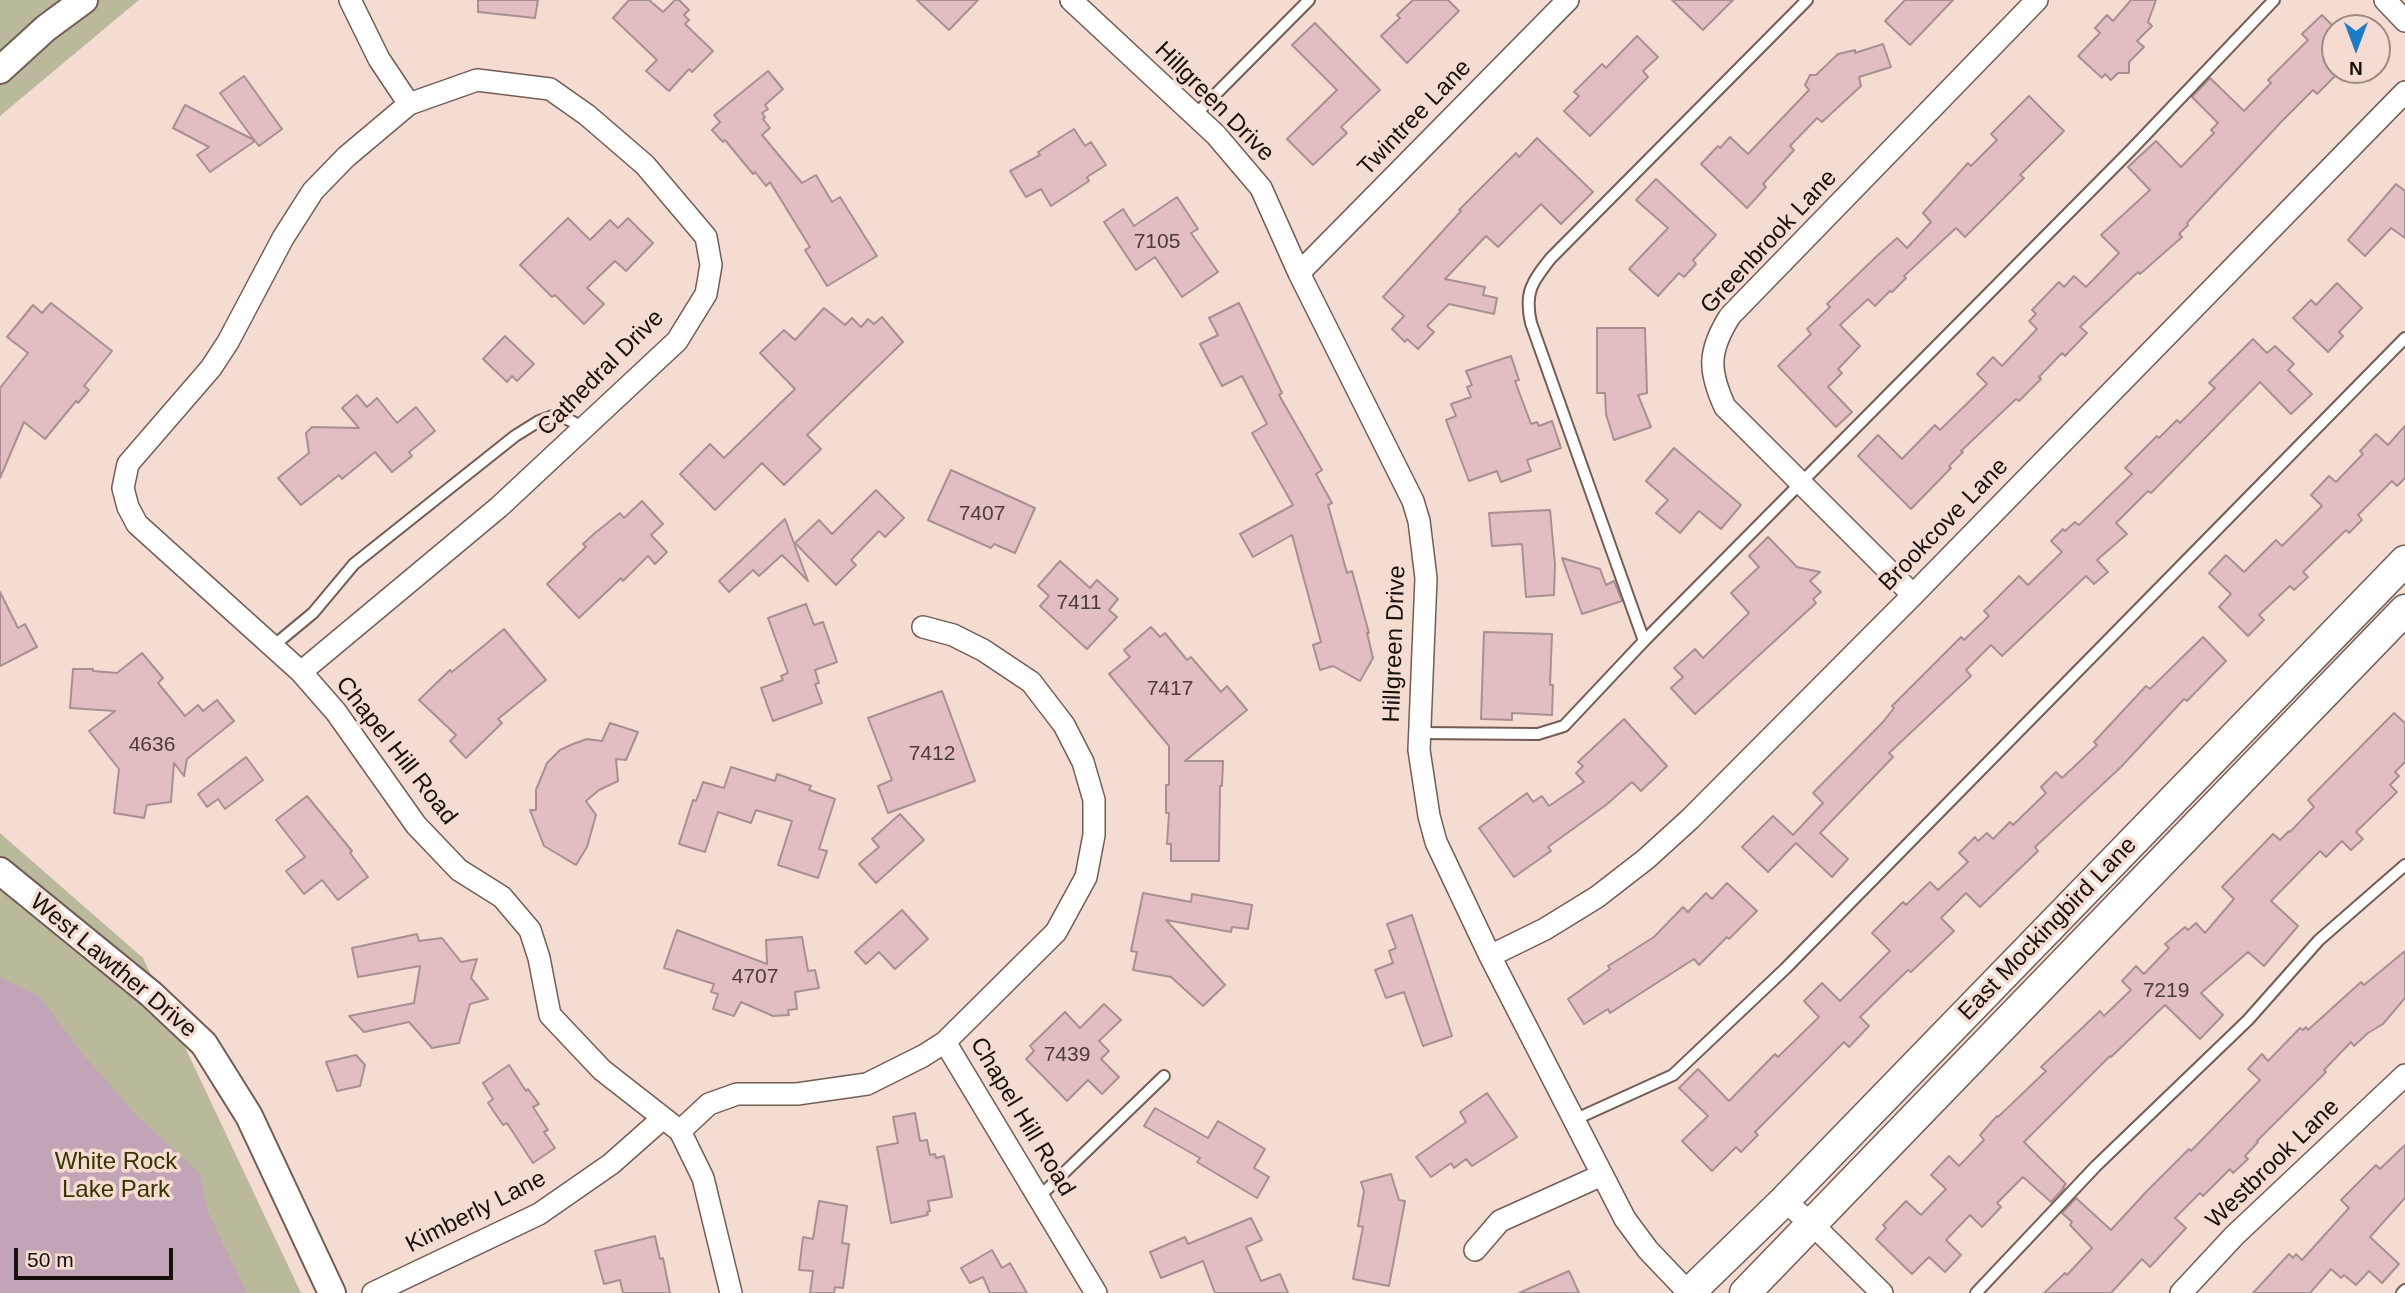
<!DOCTYPE html>
<html>
<head>
<meta charset="utf-8">
<style>
	body { margin:0 }
	#map { position:relative; width:2405px; height:1293px; overflow:hidden; background:#f5dcd2; font-family:Helvetica,sans-serif }
	canvas { display:block }
	.north { position:absolute; left:2321px; top:14px; width:70px; height:70px; box-sizing:border-box; background:#f5dcd2; border:2px solid #9d8a83; border-radius:50%; rotate:180deg; font-size:19px; font-weight:700; line-height:28px; text-align:center; color:#18100d }
	.north::after { content:''; display:block; margin:auto; width:24px; height:32px; background:#187cc7; clip-path:polygon(50% 0,100% 100%,50% 72%,0 100%) }
	.scale { position:absolute; left:14px; top:1248px; width:159px; height:32px; box-sizing:border-box; border:4px solid #18100d; border-top:0; padding-left:9px; font-size:21px; line-height:24px; white-space:nowrap; color:#18100d; -webkit-text-stroke:5px #f5dcd2; paint-order:stroke }
</style>
</head>
<body>
<div id="map">
<canvas width="2405" height="1293"></canvas>
<div class="north">N</div>
<div class="scale">50 m</div>
</div>
<script>
const context = document.querySelector('canvas').getContext('2d');
context.lineJoin = 'round';
function paint(path, color) { context.fillStyle = color; context.fill(path, 'evenodd'); }
function strokePath(path, color, width, dash) { context.strokeStyle = color; context.lineWidth = width; context.lineCap = dash ? 'butt' : 'round'; context.setLineDash(dash || []); context.stroke(path); }
function write(font, color, halo, rows, align = 'center') {
  context.font = font + ' Helvetica,sans-serif'; context.lineWidth = 7; context.setLineDash([]); context.textBaseline = 'middle'; context.strokeStyle = halo; context.fillStyle = color; for (const [text, x, y, turn = 0] of rows) {
    context.save(); context.translate(x, y); context.rotate((+turn || 0) * Math.PI / 180); context.textAlign = isNaN(turn) ? turn : align; if (halo) context.strokeText(text, 0, 0); context.fillText(text, 0, 0); context.restore();
  }
}
const green = new Path2D(`
	M0,0H139L0,116Z
	M0,833L143,958L301,1293H0Z`);
const water = new Path2D(`
	M0,977L40,997L77,1047L134,1113L200,1174L208,1212L247,1293H0Z`);
const building = new Path2D(`
	M478,0H538L535,18L478,12Z
	M629,0H649L663,12L675,0H679L689,10L684,15L689,20L685,24L713,51L692,72L689,69L669,91L646,71L657,60L613,18Z
	M917,0H978L949,30Z
	M1413,0H1448L1459,11L1407,63L1381,36L1400,18L1397,15Z
	M1672,0H1733L1703,30Z
	M1905,0H1953L1910,45L1885,21Z
	M2131,0H2156L2148,22L2152,26L2137,41L2144,47L2129,62V73H2118L2111,80L2105,74L2102,78L2078,56L2100,33L2095,28L2107,15L2113,21Z
	M2322,15L2335,28V71L2337,74L2317,94L2313,90L2282,121L2187,223L2188,225L2179,234L2182,237L2140,274L2138,272L2080,327L2087,333L2065,356L2062,353L2039,377L2041,379L2019,401L2016,399L1961,451L1963,452L1949,466L1951,468L1911,509L1858,456L1878,435L1902,459L1935,425L1940,430L1987,384L1977,374L1993,357L2002,366L2037,329L2029,321L2036,314L2032,310L2059,282L2064,287L2074,276L2086,287L2119,253L2101,235L2150,190L2128,167L2156,141L2181,167L2214,133L2211,130L2218,123L2192,97L2210,78L2244,111L2271,83L2268,80L2308,40L2302,34Z
	M1315,23L1380,90L1341,127L1347,133L1313,165L1287,139L1337,90L1292,45Z
	M1637,36L1658,57L1643,71L1648,77L1590,136L1564,111L1579,96L1574,92L1602,64L1606,68Z
	M1883,44L1891,67L1859,77L1861,86L1822,122L1817,118L1790,146L1794,150L1763,184L1766,187L1747,208L1701,164L1718,146L1720,148L1730,137L1748,154L1809,90L1805,85L1810,75H1816L1838,54L1855,50V53Z
	M768,71L783,89L765,105L768,109L762,113L765,117L763,119L770,128L762,135L802,183L816,175L832,202L840,197L877,256L827,286L805,250L810,247L770,182L766,186L755,172L753,174L725,140L723,142L712,130L720,122L714,115Z
	M244,76L282,129L259,146L255,141L210,172L197,155L209,147L173,128L185,105L254,140L220,93Z
	M2029,96L2064,131L2020,175L2024,178L1965,237L1956,228L1904,276L1906,278L1892,292L1890,291L1875,306L1868,299L1840,325L1860,346L1838,369L1842,373L1828,387L1852,412L1836,427L1778,366L1811,334L1807,329L1830,307L1827,304L1878,255L1897,238L1907,248L1931,222L1923,213L1968,163L1971,166L1997,140L1991,134Z
	M1074,129L1085,146L1091,142L1106,165L1087,177L1089,181L1051,206L1041,189L1026,197L1010,171L1040,155L1038,152Z
	M1537,138L1593,192L1561,224L1541,204L1498,247L1486,236L1445,279L1485,287L1483,295L1497,298L1494,314L1449,304L1427,326L1434,332L1418,349L1407,339L1405,342L1392,329L1404,316L1383,297L1461,211L1459,210L1516,153L1519,157Z
	M1656,179L1716,235L1693,260L1696,264L1684,277L1679,273L1658,296L1629,269L1668,228L1636,200Z
	M2396,184L2405,191V238L2391,228L2365,256L2348,240Z
	M1177,197L1198,229L1191,233L1218,272L1182,297L1155,257L1136,270L1104,222L1123,209L1134,226Z
	M568,218L590,240L610,220L618,228L628,218L653,243L626,271L615,261L587,288L604,304L584,324L555,295L552,297L520,265Z
	M2337,283L2362,308L2339,332L2343,336L2328,352L2293,318L2311,300L2316,305Z
	M51,303L112,351L84,386L89,390L78,403L76,401L45,439L24,422L0,478V388L28,353L7,337L33,305L42,313Z
	M1239,303L1282,393L1279,395L1322,470L1316,474L1332,503L1328,505L1347,573L1352,571L1369,633H1367L1373,658L1360,681L1333,666L1320,670L1313,645L1321,642L1292,535L1253,557L1240,534L1293,505L1252,433L1267,424L1242,376L1222,386L1200,344L1218,335L1209,318Z
	M824,308L845,325L852,318L861,327L868,319L874,324L882,317L903,342L807,435L821,449L784,485L762,463L715,510L680,474L710,444L724,458L795,389L760,353L784,330L795,340Z
	M1597,328H1645L1647,393L1638,395L1651,427L1614,440L1606,414L1605,393H1597Z
	M505,336L534,364L517,381L512,376L507,382L483,359Z
	M2253,339L2267,353L2275,346L2294,364L2288,370L2312,394L2291,414L2260,382L2151,493L2148,491L2116,523L2127,534L2097,560L2108,572L2094,584L2086,576L2002,656L1991,645L1966,670L1971,676L1889,753L1893,757L1820,833L1848,859L1832,877L1796,843L1768,872L1742,847L1773,816L1793,835L1823,803L1813,793L1883,722L1894,708L1892,706L1961,637L1964,640L1989,616L1984,611L2019,576L2028,585L2062,552L2051,541L2063,529L2065,531L2075,522L2079,525L2132,474L2125,468L2157,436L2159,438L2177,420L2180,423L2215,388L2209,383Z
	M1511,356L1519,380L1515,381L1531,424L1537,422L1539,426L1552,421L1561,448L1527,460L1531,471L1501,482L1497,471L1469,481L1446,420L1456,416L1451,404L1471,397L1467,387L1472,385L1466,371Z
	M357,395L367,407L377,398L397,423L416,407L435,431L409,452L412,456L392,472L375,452L342,479L339,475L301,505L278,478L309,453L306,433L312,427L359,428L342,408Z
	M2405,426V478L2397,486L2392,481L2358,515L2362,520L2349,533L2346,530L2303,572L2308,577L2294,590L2290,586L2259,615L2264,620L2248,636L2219,607L2231,594L2209,573L2226,555L2244,572L2276,540L2282,546L2322,506L2311,495L2329,476L2336,482L2363,454L2360,451L2376,434L2388,445Z
	M1674,448L1741,505L1721,529L1699,511L1680,533L1656,513L1668,500L1646,481Z
	M951,470L1035,508L1015,553L994,544L991,548L928,520Z
	M876,490L904,518L885,537L879,531L851,560L856,565L836,585L795,543L819,520L832,534Z
	M642,501L663,524L651,535L667,552L655,564L648,556L623,581L621,578L579,618L547,584L586,547L583,544L595,533L620,513L624,518Z
	M1550,510L1555,564L1554,595L1526,597L1522,544L1492,546L1489,513Z
	M785,519L808,581L782,555L759,576L753,570L729,592L719,581Z
	M1768,537L1797,567L1820,572L1810,581L1821,592L1813,599L1816,603L1695,714L1671,688L1683,677L1674,668L1695,649L1703,658L1749,613L1731,593L1759,567L1749,556Z
	M1562,558L1600,569L1606,585L1614,581L1622,601L1582,614Z
	M1060,561L1090,588L1097,580L1118,599L1109,610L1117,617L1087,649L1040,606L1049,596L1038,586Z
	M0,592L18,628L25,624L37,647L0,666Z
	M806,604L814,625L823,622L837,662L815,670L819,683L815,684L822,703L773,721L761,688L783,680L781,676L788,673L768,618Z
	M1151,627L1160,637L1165,633L1187,660L1191,657L1221,692L1227,686L1247,710L1185,761H1223L1222,786H1220L1219,861H1171V844H1167L1169,813H1166V785H1169V746L1109,674L1130,657L1124,650Z
	M504,629L546,680L498,719L502,723L466,758L450,741L456,735L419,700L450,670L452,672Z
	M1484,632L1552,634L1550,685H1553L1552,715L1512,713V720L1481,719Z
	M2203,637L2226,661L2187,701L2184,699L2121,767L2035,847L2038,851L1980,907L1966,893L1941,918L1954,931L1911,972L1908,970L1860,1017L1869,1026L1849,1047L1844,1042L1755,1132L1758,1135L1741,1152L1736,1147L1712,1171L1682,1141L1708,1116L1679,1088L1698,1069L1729,1101L1775,1054L1778,1057L1819,1017L1804,1001L1822,983L1840,1001L1890,951L1872,933L1903,902L1906,905L1930,882L1938,890L1968,862L1959,853L1975,837L1978,841L1987,833L1993,839L2010,822L2013,825L2046,793L2041,787L2056,772L2062,778L2097,745L2094,742L2146,686L2150,689Z
	M142,653L163,678L158,683L185,716L198,705L203,711L217,700L234,721L187,759L184,776L174,763L171,802L147,805L144,818L114,813L119,769L89,731L115,711L70,708L73,669H93V671L117,673Z
	M942,691L975,781L888,813L878,786L892,780L868,718Z
	M2394,713L2405,723V762L2395,772L2399,776L2390,785L2397,792L2356,832L2363,839L2351,850L2342,841L2326,857L2320,851L2271,901L2298,926L2264,966L2248,952L2201,993L2223,1015L2200,1039L2165,1005L2111,1057L2110,1056L2024,1142L2066,1184L2063,1187L2064,1188L2051,1202L2023,1177L1997,1203L2001,1207L1982,1227L1970,1215L1946,1240L1961,1255L1945,1272L1929,1257L1912,1274L1876,1239L1886,1228L1883,1225L1906,1201L1921,1215L1946,1189L1931,1175L1949,1156L1959,1166L1984,1140L1980,1135L1997,1116L1998,1117L2046,1071L2041,1067L2100,1011L2104,1016L2131,990L2122,981L2136,966L2144,974L2169,948L2165,944L2185,927L2188,930L2196,923L2205,933L2234,899L2222,887L2273,834L2280,840L2289,831L2290,832L2314,807L2308,800Z
	M1624,719L1667,766L1641,791L1632,782L1606,805L1548,847L1551,851L1514,877L1479,828L1527,793L1533,802L1542,796L1549,806L1584,782L1576,773L1583,766L1578,762Z
	M610,723L638,732L626,760L616,759L618,781L599,790L586,801L596,815L587,847L576,865L544,846L530,810H536V790L547,763L560,750L573,744L587,739L602,741Z
	M246,757L263,780L225,809L218,799L207,807L198,794Z
	M731,767L775,781L777,774L811,786L809,790L835,799L819,849L827,851L818,878L778,865L792,821L756,810L751,823L718,812L705,852L679,844L693,800L696,801L703,782L724,788Z
	M307,796L352,851L350,853L368,877L338,900L322,880L304,894L286,871L305,857L276,820Z
	M900,814L924,840L876,883L859,864L879,847L872,839Z
	M1727,883L1757,911L1729,939L1727,937L1699,965L1694,959L1610,1013L1608,1009L1584,1024L1568,999L1610,969L1608,966L1654,937L1683,907L1688,912L1706,893L1712,899Z
	M1143,893L1191,902L1192,894L1252,905L1248,929L1232,927L1231,932L1166,920L1225,985L1203,1006L1171,977L1133,970L1137,952L1131,951Z
	M902,910L928,939L895,969L879,952L866,964L855,952Z
	M1412,915L1452,1036L1423,1046L1404,992L1386,998L1375,970L1393,963L1389,951L1396,948L1387,924Z
	M677,930L767,964L766,940L802,937L808,971L815,970L819,988L795,992L797,1009L788,1010L789,1015L773,1016L741,1002L734,1016L713,1009L718,994L711,992L714,984L664,968Z
	M417,934L419,941L442,938L461,962L477,959L471,978L488,999L470,1004L459,1043L432,1048L409,1022L364,1032L349,1016L414,1003L420,966L358,977L352,948Z
	M2405,951V998L2383,1024L2368,1033L2354,1046L2351,1042L2324,1070L2326,1072L2257,1141L2258,1142L2245,1156L2248,1159L2233,1173L2230,1169L2203,1196L2200,1193L2175,1218L2186,1228L2150,1267L2142,1259L2111,1293H2044L2065,1273L2067,1275L2092,1248L2070,1225L2072,1222L2062,1213L2076,1198L2111,1230L2146,1192L2189,1149L2191,1151L2260,1080L2248,1069L2262,1054L2268,1061L2300,1028L2303,1030L2306,1027L2308,1030L2361,982L2364,985Z
	M1104,1004L1121,1020L1099,1041L1109,1051L1101,1059L1119,1077L1102,1094L1088,1080L1067,1101L1026,1059L1034,1051L1030,1046L1065,1012L1080,1028Z
	M356,1055L365,1065L360,1086L337,1091L326,1062Z
	M509,1065L526,1091L528,1089L539,1104L533,1107L548,1130L544,1132L555,1148L533,1163L507,1123L503,1125L488,1103L493,1099L483,1083Z
	M1487,1093L1517,1137L1472,1166L1466,1159L1454,1168L1451,1163L1431,1177L1416,1157L1466,1122L1460,1112Z
	M1155,1108L1208,1138L1218,1121L1265,1149L1254,1168L1269,1177L1257,1198L1197,1162L1200,1158L1144,1126Z
	M915,1113L920,1141L927,1140L930,1155L935,1154L936,1158L944,1156L952,1197L928,1201L930,1211L927,1212L928,1215L891,1223L877,1147L898,1143L893,1117Z
	M2405,1145V1198L2370,1237L2399,1264L2382,1283L2369,1271L2356,1285L2344,1275L2341,1278L2331,1269L2310,1293H2253L2289,1254L2293,1258L2296,1254L2302,1260L2349,1208L2341,1200L2376,1165L2380,1169Z
	M1391,1174L1399,1200L1405,1201L1389,1286L1353,1279L1363,1227L1358,1226L1364,1191L1361,1182Z
	M819,1201L847,1206L842,1243L849,1244L843,1288L835,1287L834,1293H810L813,1271L799,1270L803,1237L813,1239Z
	M1251,1218L1262,1240L1246,1247L1261,1281L1280,1274L1288,1293H1215L1203,1261L1161,1278L1150,1252L1185,1237L1188,1244Z
	M655,1236L660,1259L663,1258L670,1293H623L620,1280L604,1284L595,1251Z
	M992,1250L1002,1268L1010,1263L1027,1293H990L983,1277L970,1283L961,1268Z
	M1569,1271L1579,1293H1519Z`);
const service = new Path2D(`
	M1195,115L1309,0
	M1644,641L1531,323C1524,292 1532,282 1551,258L1807,0
	M272,647L313,613L354,564L515,436L539,421L558,414L584,428
	M1418,733L1538,734L1564,726L1644,641L2130,151L2274,0
	M1576,1119L1673,1075L1786,968L2405,338
	M1039,1197L1164,1076
	M1976,1293L2096,1166L2248,1020L2319,940L2405,865
	M2402,1293L2405,1290`);
const minor = new Path2D(`
	M350,0L379,59L409,104
	M1071,0L1216,135L1261,188L1299,273L1413,501L1419,521L1426,578L1419,750L1429,816L1436,842L1490,956L1625,1219L1648,1250L1689,1293
	M2385,0L2405,21
	M1299,273L1568,0
	M1913,595L1725,407C1708,370 1708,351 1730,316L2037,0
	M301,672L499,507L677,341L706,294L711,265L706,237L645,165L587,115L550,89L477,80L409,104L346,157L313,191L283,238L228,342L211,368L128,464L123,488L128,507L137,524L301,672L336,712L416,825L459,870L502,897L530,930L539,958L550,1015L602,1070L680,1131L703,1178L731,1293
	M1490,956L1545,929L1597,897L1646,859L1690,819L1913,595L2405,92
	M945,1042L1096,1293
	M680,1131L709,1104L737,1094H797L867,1084L923,1056L945,1042L1056,932L1086,877L1094,835V800L1083,762L1064,725L1031,682L983,650L953,635L923,627
	M1784,1201L1811,1223L1882,1293
	M1475,1250L1500,1221L1602,1175
	M373,1293L539,1214L611,1164L663,1118
	M2181,1293L2235,1235L2405,1075`);
const tertiary = new Path2D(`
	M0,70L46,28L84,0
	M0,871L151,994L204,1044L249,1116L332,1293`);
const secondary = new Path2D(`
	M1689,1293L1784,1201L2405,561
	M1745,1293L2405,610`);
const numberNames = [
	["7105",1157,242],
	["7407",982,514],
	["7411",1079,603],
	["7417",1170,689],
	["4636",152,745],
	["7412",932,754],
	["4707",755,977],
	["7219",2166,991],
	["7439",1067,1055]
];
const streetNames = [
	["Hillgreen Drive",1214,102,45],
	["Twintree Lane",1415,118,-46],
	["Greenbrook Lane",1769,242,-47],
	["Cathedral Drive",601,373,-45],
	["Brookcove Lane",1944,525,-46],
	["Hillgreen Drive",1395,644,-88],
	["Chapel Hill Road",396,751,52],
	["East Mockingbird Lane",2048,929,-46],
	["West Lawther Drive",113,966,40],
	["Chapel Hill Road",1022,1117,59],
	["Westbrook Lane",2273,1164,-44],
	["Kimberly Lane",476,1212,-27]
];
const parkNames = [
	["White Rock",116,1162],
	["Lake Park",116,1190]
];
paint(green, '#bbb99c');
paint(water, '#c1a5b6');
paint(building, '#e1bec1');
strokePath(building, '#a98f92', 2);
strokePath(service, '#725d55', 14);
strokePath(minor, '#725d55', 24);
strokePath(tertiary, '#725d55', 30);
strokePath(secondary, '#725d55', 33);
strokePath(service, '#fff', 10);
strokePath(minor, '#fff', 21);
strokePath(tertiary, '#fff', 26);
strokePath(secondary, '#fff', 30);
write('21px', '#4a3c3a', null, numberNames);
write('24px', '#18100d', '#f5dcd2', streetNames);
write('24px', '#3a3500', '#f5dcd2', parkNames);
</script>
</body>
</html>
